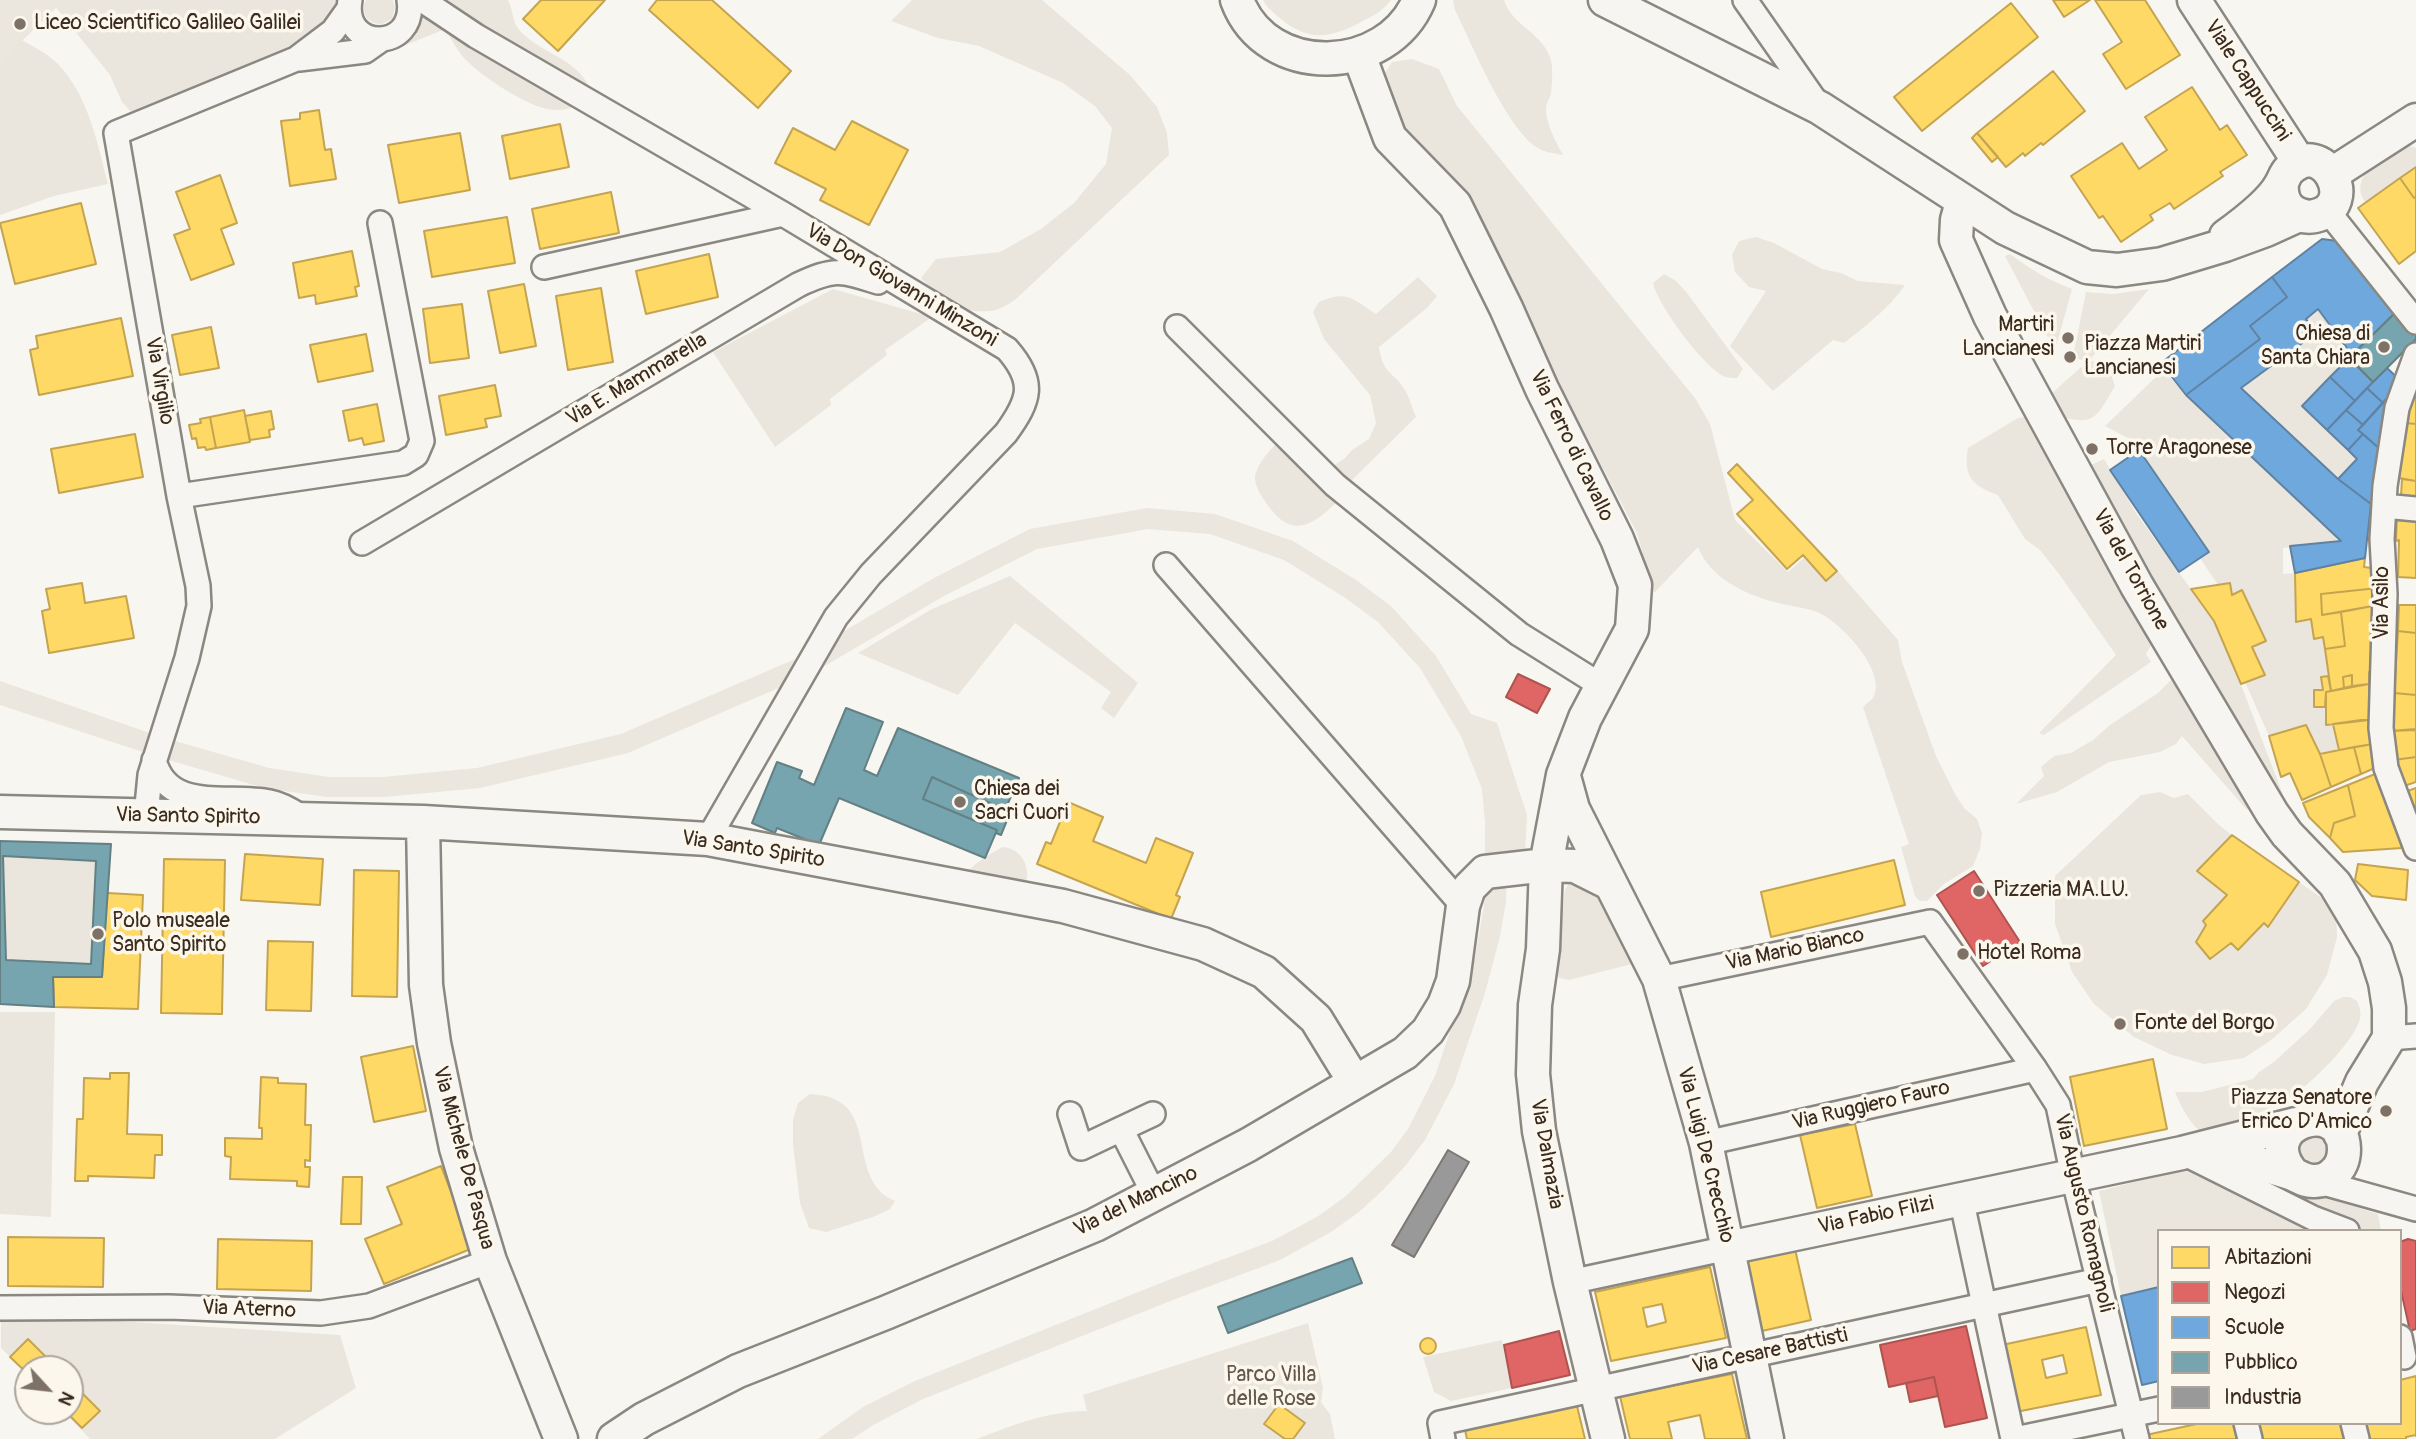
<!DOCTYPE html>
<html>
<head>
<meta charset="utf-8">
<style>
	body { margin:0 }
	#map { position:relative; width:2416px; height:1439px; overflow:hidden; background:#f8f6f0; font-family:Pangolin,sans-serif }
	canvas { display:block }
	.legend { position:absolute; left:2157px; top:1229px; width:245px; height:196px; box-sizing:border-box; background:#fbf7ec; border:2px solid #aea59a; margin:0; padding:9px 12px; list-style:none; font-size:21px; color:#3b2a1e }
	.legend li { display:flex; align-items:center; gap:14px; height:35px }
	.legend b { width:35px; border:2px solid #aea59a }
	.north { position:absolute; left:14px; top:1355px; width:70px; height:70px; box-sizing:border-box; background:#fbf7ec; border:2px solid #aea59a; border-radius:50%; rotate:117deg; font-size:19px; font-weight:700; line-height:28px; text-align:center; color:#3b2a1e }
	.north::after { content:''; display:block; margin:auto; width:24px; height:32px; background:#7d7168; clip-path:polygon(50% 0,100% 100%,50% 72%,0 100%) }
</style>
</head>
<body>
<div id="map">
<canvas width="2416" height="1439"></canvas>
<ul class="legend">
<li><b style="height:19px;background:#ffd966"></b>Abitazioni</li>
<li><b style="height:19px;background:#e06666"></b>Negozi</li>
<li><b style="height:19px;background:#6fa8dc"></b>Scuole</li>
<li><b style="height:19px;background:#76a5af"></b>Pubblico</li>
<li><b style="height:19px;background:#999"></b>Industria</li>
</ul>
<div class="north">N</div>
</div>
<script>
const context = document.querySelector('canvas').getContext('2d');
context.lineJoin = 'round';
function paint(path, color) { context.fillStyle = color; context.fill(path, 'evenodd'); }
function strokePath(path, color, width, dash) { context.strokeStyle = color; context.lineWidth = width; context.lineCap = dash ? 'butt' : 'round'; context.setLineDash(dash || []); context.stroke(path); }
function write(font, color, halo, rows, align = 'center') {
  context.font = font + ' Pangolin,sans-serif'; context.lineWidth = 7; context.setLineDash([]); context.textBaseline = 'middle'; context.strokeStyle = halo; context.fillStyle = color; for (const [text, x, y, turn = 0] of rows) {
    context.save(); context.translate(x, y); context.rotate((+turn || 0) * Math.PI / 180); context.textAlign = isNaN(turn) ? turn : align; if (halo) context.strokeText(text, 0, 0); context.fillText(text, 0, 0); context.restore();
  }
}
const built = new Path2D(`
	M0,0H60L54,5L56,8L0,62Z
	M1147,508L1215,514L1293,541L1356,580L1392,607L1436,656L1471,714L1497,723L1527,815L1525,852L1507,853L1506,902L1500,936L1485,993L1454,1084L1425,1140L1406,1165L1383,1190L1359,1212L1331,1232L1280,1260L1178,1298L923,1399L873,1425L852,1439H818L863,1407L915,1381L1171,1279L1272,1241L1293,1230L1320,1215L1346,1196L1391,1152L1408,1129L1435,1076L1475,958L1485,900V822L1482,789L1461,736L1420,668L1378,622L1344,597L1284,560L1210,534L1148,529L1037,549L944,596L811,674L628,753L480,788L384,797H327L264,788L155,756L0,705V681L161,737L269,768L329,777H383L477,768L621,734L802,656L934,578L1030,529Z`);
const green = new Path2D(`
	M60,0H342L325,26L302,42L131,112L122,102L110,75L54,5Z
	M366,0H393L395,8L392,19L382,24C367,24 360,13 366,0Z
	M424,0H508C513,9 512,23 520,31C545,57 580,57 593,96C581,108 559,113 543,108C521,102 480,75 464,58C454,47 449,34 441,21C436,14 430,7 424,0Z
	M912,0H1042L1130,75L1157,107L1167,133L1169,155L1015,300C1008,304 998,311 990,311C959,314 941,298 921,278L936,259L1000,252L1041,229L1074,203L1106,164L1112,128L1095,106L1063,83L979,46L938,38L891,21Z
	M1263,0H1391C1383,11 1373,16 1361,22C1332,38 1308,42 1281,19C1274,13 1267,8 1263,0Z
	M1453,0H1504C1511,24 1540,32 1549,55C1554,65 1552,81 1551,93C1550,98 1546,104 1546,109C1546,124 1556,142 1563,155C1552,153 1542,152 1533,145C1503,120 1473,47 1455,10Z
	M418,12L443,30L376,57L400,43Z
	M22,40C34,47 48,54 58,64C89,97 97,142 108,184L54,196L0,215V62Z
	M1412,59L1439,69L1457,106L1695,398L1710,424L1735,520L1788,572L1804,558L1826,582L1838,571L1898,640L1902,662L1936,756L1955,794L1964,808L1977,819L1982,833L1980,849L1973,866L1944,884L1927,901H1920L1915,896L1901,847L1909,844L1863,707C1866,704 1872,700 1874,696C1886,670 1840,621 1817,612C1804,607 1788,606 1774,602C1745,594 1710,578 1698,547L1654,593L1637,533L1584,432L1554,387L1530,328L1478,216L1398,128L1383,76L1392,62Z
	M2403,143L2416,148V167L2366,203C2346,177 2385,155 2403,143Z
	M1756,237L1774,243L1822,269L1841,273L1858,281L1905,285C1888,309 1867,325 1844,343L1833,340L1773,391L1730,346L1766,291L1749,287L1735,272L1732,255L1739,241Z
	M2010,254C2030,269 2048,280 2072,289L2055,351L2005,256Z
	M1664,274L1676,281L1687,293L1743,369L1737,378C1733,378 1730,378 1726,377C1706,371 1657,304 1653,283Z
	M1418,277L1437,296L1428,307L1379,347C1383,376 1394,371 1405,390C1410,398 1412,409 1416,417L1350,482L1333,466L1344,459L1352,450L1369,439L1376,423L1370,395L1324,339L1313,312L1319,302C1347,290 1352,298 1376,314Z
	M833,289L932,317L885,350L887,355L830,399L831,405L775,447L713,352Z
	M2149,289L2088,362L2073,357L2086,292L2113,294Z
	M2318,309L2352,355L2302,406L2357,459L2338,479L2241,388L2316,333L2306,319Z
	M2092,361L2104,362L2110,371L2115,386C2097,416 2095,428 2057,415L2050,395L2080,368Z
	M2158,375H2168L2186,395L2341,541L2283,548V574L2295,573L2296,622L2311,619L2314,639L2323,637L2328,676L2321,678L2323,690H2314V707H2325L2326,725L2333,724L2339,750L2320,754L2306,725L2269,736L2245,682L2265,675L2252,647L2266,641L2242,590L2232,595L2230,584L2218,585L2200,558L2208,552L2139,450L2128,438L2105,426Z
	M2032,416L2152,634L2151,645L2146,654L2151,662L2044,735L2039,733L2116,655L2059,574L2040,550L2025,539L1998,495C1972,486 1963,476 1968,448L2018,418Z
	M1278,441L1338,501C1315,523 1294,540 1270,508C1264,500 1256,490 1255,479C1255,465 1270,451 1278,441Z
	M2104,459L2136,513L2214,621L2235,669L2287,805L2277,798L2084,463L2091,465Z
	M1010,576L1138,683L1114,718L1101,708L1111,692L1015,623L958,695L858,653L932,609Z
	M2174,677L2253,803L2247,810L2182,736L2176,744L2160,752L2109,762L2057,792L2016,804L2044,776L2041,767L2054,756L2071,753L2093,740L2110,725L2158,693Z
	M2160,792L2174,798L2188,794L2218,824L2295,887L2299,882L2336,908L2337,937L2327,975L2306,1009L2270,1041L2244,1058L2204,1064L2172,1055L2134,1037L2094,1004L2072,972L2055,924V876L2141,795Z
	M1002,847C1022,848 1032,868 1025,887L968,872C975,862 991,854 1002,847Z
	M3,856L96,861L91,964L6,960Z
	M1579,879C1603,886 1622,938 1634,959L1632,964L1569,980L1560,978L1556,975L1565,889L1570,882Z
	M2343,997H2350L2357,1001C2360,1008 2362,1015 2359,1022C2351,1044 2313,1082 2293,1095C2269,1110 2240,1121 2214,1132L2203,1134C2189,1123 2182,1108 2175,1092H2202L2253,1079L2259,1072L2274,1062L2310,1029L2334,1001Z
	M0,1012H55L51,1217L0,1214Z
	M810,1094C878,1097 849,1160 881,1192C884,1196 890,1198 895,1201L890,1209L873,1217L826,1232L809,1228L800,1203L793,1144V1120L798,1103Z
	M2299 1151a14 14 0 1 1 28 0a14 14 0 1 1-28 0Z
	M2187,1169L2308,1231H2159V1287L2121,1296L2099,1191Z
	M2250,1174L2378,1214L2381,1231H2347Z
	M25,1319L116,1321L340,1335L356,1388L275,1439H90L63,1411H70V1369H28V1375L1,1348V1320Z
	M1308,1323L1323,1388L1321,1402L1330,1414L1335,1439H977C1013,1425 1048,1411 1087,1411L1083,1395Z
	M1502,1340L1512,1388L1451,1401L1434,1392L1423,1357Z`);
const homes = new Path2D(`
	M541,0H605L558,51L523,19Z
	M657,0H712L791,71L758,108L649,10Z
	M2053,0H2090L2064,17Z
	M2095,0H2145L2180,55L2126,89L2103,54L2122,42Z
	M2011,3L2038,37L1922,131L1894,97Z
	M2053,71L2085,111L2043,145L2041,143L2025,156L2023,153L2006,167L1977,133Z
	M2192,87L2220,130L2227,125L2247,155L2220,172L2223,176L2174,209L2170,203L2150,215L2153,220L2121,242L2103,216L2099,218L2071,176L2122,143L2139,169L2167,150L2145,117Z
	M319,110L325,150L331,149L336,179L290,186L281,121L300,119V113Z
	M852,121L908,150L869,225L820,200L826,189L775,163L793,128L835,150Z
	M560,124L569,167L510,179L502,136Z
	M460,133L470,190L399,203L388,145Z
	M1977,133L1998,157L1992,162L1972,138Z
	M2416,167V197L2414,198L2400,178Z
	M220,175L237,223L221,229L234,264L191,280L174,235L190,229L176,192Z
	M2400,178L2414,198L2416,197V251L2399,264L2358,208Z
	M611,192L619,233L540,249L532,209Z
	M81,203L96,264L15,284L0,223Z
	M507,217L515,263L432,277L424,231Z
	M352,251L359,286L355,287L357,296L316,304L315,295L299,298L293,263Z
	M709,254L718,297L646,314L636,271Z
	M524,284L536,346L500,353L488,291Z
	M601,288L613,362L568,370L556,296Z
	M462,304L469,358L430,363L423,309Z
	M121,318L133,376L39,395L30,350L38,348L36,336Z
	M211,327L219,368L180,375L172,335Z
	M366,334L373,371L318,382L310,345Z
	M2416,380V424L2406,423L2408,408Z
	M495,385L501,416L485,419L487,427L446,435L439,396Z
	M377,404L384,441L364,445L362,438L349,441L343,411Z
	M244,410L250,442L216,448L210,417Z
	M271,411L274,429L269,430L270,437L250,440L245,416Z
	M210,417L216,448L206,450L205,447L198,448L196,438L192,439L189,425L201,423L200,419Z
	M2406,423L2416,424V481L2399,478Z
	M135,434L143,477L59,493L51,449Z
	M1737,464L1837,571L1826,581L1803,555L1787,569L1737,514L1753,500L1728,473Z
	M2402,479L2416,481V498L2401,496Z
	M2397,515L2416,516V578L2398,577L2399,540L2396,541Z
	M2365,558L2364,567L2379,569L2378,588L2321,594L2322,615L2341,612L2345,646L2325,649L2323,637L2314,639L2311,619L2296,622L2295,573Z
	M82,583L85,603L126,596L134,638L49,653L42,611L50,609L46,589Z
	M2230,583L2232,595L2242,590L2266,641L2252,647L2265,675L2241,684L2214,621L2191,589Z
	M2378,588V605L2322,615L2321,594Z
	M2378,605L2376,672H2369V684L2352,686V675L2343,677L2344,688L2331,691L2325,649L2345,646L2341,612Z
	M2399,605H2416V633L2398,631Z
	M2398,631L2416,633V695L2394,693Z
	M2352,675V686L2344,688L2343,677Z
	M2328,676L2331,691L2326,692L2325,707H2314V690H2323L2321,677Z
	M2369,684V720L2326,725V692Z
	M2394,693L2416,695V729L2390,731Z
	M2361,720H2369L2373,744L2339,750L2333,724Z
	M2306,725L2320,754L2331,787L2302,800L2290,773L2281,777L2269,736Z
	M2416,730V757L2394,760L2390,731Z
	M2373,744L2377,767L2361,774L2354,747Z
	M2354,747L2361,774L2331,787L2320,754Z
	M2416,757V782L2398,788L2394,760Z
	M2380,772L2402,848L2343,852L2330,838L2334,823L2355,816L2348,785Z
	M2348,785L2355,816L2334,823L2330,838L2309,817L2303,803Z
	M2416,788V810L2405,792Z
	M1068,802L1103,817L1093,841L1146,863L1156,838L1193,853L1176,895L1180,897L1171,919L1037,864L1046,842L1051,844Z
	M2232,835L2299,882L2268,927L2264,923L2238,950L2231,943L2210,959L2196,942L2206,925L2203,921L2227,895L2197,871Z
	M245,854L323,859L320,905L241,900Z
	M164,859L225,860L222,1014L161,1013Z
	M1894,860L1905,905L1771,937L1761,892Z
	M2358,864L2408,870L2406,900L2372,896L2355,880Z
	M354,870L399,871L397,997L352,996Z
	M107,893L143,895L138,1009L54,1007L53,977H102Z
	M268,941L313,942L311,1011L266,1010Z
	M413,1046L426,1111L374,1122L361,1057Z
	M2153,1059L2167,1129L2084,1146L2070,1077Z
	M110,1073H129L127,1134L162,1135V1155H155L154,1178L88,1176V1181H75L77,1119H83L84,1078L110,1079Z
	M261,1077L278,1078V1083L306,1084L305,1125H311L310,1161L305,1160V1167H310L309,1187L297,1186V1181L230,1179L231,1157L225,1156V1138L262,1139V1128H259Z
	M1855,1124L1872,1196L1817,1208L1800,1135Z
	M441,1166L473,1248L384,1284L365,1239L402,1224L387,1187Z
	M343,1177H362L361,1224H341Z
	M8,1237L104,1238L103,1287L8,1286Z
	M218,1239L312,1241L311,1291L217,1289Z
	M1795,1249L1811,1320L1762,1331L1747,1259Z
	M1710,1267L1726,1338L1611,1361L1595,1292ZM1662,1304L1666,1322L1647,1327L1643,1308Z
	M2086,1327L2101,1395L2016,1412L2002,1345ZM2063,1355L2067,1373L2046,1378L2042,1360Z
	M1420 1346a8 8 0 1 1 16 0a8 8 0 1 1-16 0Z
	M28,1339L58,1369H28V1374L10,1357Z
	M1732,1374L1747,1439H1705L1700,1415L1668,1422L1672,1439H1630L1620,1396Z
	M2416,1376V1436V1435L2406,1437V1439H2366L2362,1423H2400V1380Z
	M70,1381L100,1411L82,1428L65,1411H70Z
	M1279,1404L1305,1423L1293,1439H1285L1264,1424Z
	M1577,1406L1585,1439H1467L1465,1430Z
	M2201,1423H2240L2243,1439H2147L2146,1435Z
	M2253,1423H2348L2352,1439H2257Z`);
const shops = new Path2D(`
	M1518,674L1550,689L1537,713L1506,697Z
	M1974,871L2020,942L1983,966L1937,895Z
	M2408,1239L2416,1241V1329L2410,1331L2400,1286V1242Z
	M1966,1326L1987,1418L1945,1427L1934,1377L1889,1387L1880,1345Z
	M1559,1331L1570,1375L1512,1388L1504,1345Z
	M1934,1377L1938,1396L1910,1402L1906,1383Z`);
const schools = new Path2D(`
	M2322,239L2338,241L2395,313L2352,355L2318,309L2306,319L2316,333L2241,388L2338,479L2371,504L2365,558L2295,573L2290,546L2341,541L2186,395L2260,339L2250,326L2287,297L2272,277Z
	M2272,277L2287,297L2250,326L2260,339L2186,395L2161,363Z
	M2349,358L2373,382L2355,401L2330,377Z
	M2387,368L2402,382L2383,403L2367,388Z
	M2330,377L2355,401L2327,430L2302,406Z
	M2367,388L2383,403L2363,425L2346,410Z
	M2388,397L2390,399L2381,450L2358,430Z
	M2346,410L2363,425L2358,430L2363,434L2348,450L2327,430Z
	M2363,434L2381,450L2371,504L2338,479L2357,459L2348,450Z
	M2139,450L2209,552L2179,572L2110,470Z
	M2159,1287V1381L2142,1385L2121,1296Z`);
const public = new Path2D(`
	M2395,313L2416,334V339L2373,382L2349,358Z
	M846,708L883,722L864,770L877,776L898,728L1019,778L1005,810L932,777L923,799L997,830L985,858L839,798L819,845L777,828L775,833L752,823L777,762L802,771L799,778L814,785Z
	M932,777L1005,810L1007,806L1012,808L1001,835L996,833L997,830L923,799Z
	M0,841L111,844L102,977H53L54,1007L0,1004ZM3,856L96,861L91,964L6,960Z
	M1352,1258L1362,1283L1228,1333L1218,1307Z`);
const industry = new Path2D(`
	M1448,1150L1469,1162L1414,1257L1392,1245Z`);
const street = new Path2D(`
	M350,0C341,52 417,52 409,0
	M422,0L476,36L783,214L1007,349C1036,382 1030,400 1006,433L871,574L836,617L708,839
	M1745,0L1819,106
	M299,59L365,51L382,39
	M2327,210L2416,322
	M544,267L783,214
	M1177,327L1335,485L1519,634L1602,686
	M2416,355L2397,408L2385,486L2382,539L2385,594L2381,728L2386,768L2416,848
	M179,496L403,463L416,455L422,441L380,223
	M2384,506L2416,509
	M362,543L798,285C834,268 841,270 878,282
	M1166,565L1463,906
	M154,760C168,814 229,793 270,802C281,804 291,810 300,816
	M146,816L150,775L187,658L199,606L198,586L179,496L116,133L296,59L333,31L348,10
	M1659,979L1930,922L2035,1069L2058,1105L2073,1176L2137,1439
	M2389,1038L2416,1036
	M1070,1114L1081,1148L1121,1129L1154,1194
	M1121,1129L1153,1114
	M1706,1143L2035,1069
	M2195,1159L2313,1218L2347,1231
	M2316,1181L2416,1209
	M1961,1198L2013,1439
	M1570,1282L1728,1248
	M0,1308L169,1307L321,1313L369,1306L490,1261
	M2400,1337L2404,1357
	M2246,1423L2250,1439
	M2353,1423L2357,1439
	M1443,1439L1440,1423L2099,1280
	M2015,1439L2159,1409`);
const secondary = new Path2D(`
	M1237,0C1267,80 1387,76 1419,0
	M1605,0L1820,108L2005,228L2087,267L2117,270L2162,264L2225,245L2266,230L2299,215
	M2194,0L2292,151L2297,164
	M1359,55L1390,138L1455,205L1506,308L1542,389L1617,539L1635,585L1632,629L1585,718L1563,775L1546,865L1543,949L1535,1005L1533,1074L1539,1131L1570,1282L1608,1439
	M2332,174L2416,120
	M1962,202L1957,220L1956,240L1990,316L2137,586L2272,813L2287,834L2335,884L2375,951L2385,982L2389,1008V1038L2362,1082L2340,1134
	M2226,236C2244,223 2271,203 2281,184C2284,179 2285,174 2289,170C2323,135 2361,206 2315,216C2306,218 2297,215 2290,209C2283,202 2281,194 2282,184
	M1565,780L1573,809L1659,979L1706,1143L1767,1439
	M0,812L423,822L708,839L1063,906L1203,944L1264,972L1316,1019L1354,1081
	M423,822L426,985L434,1043L456,1148L490,1261L561,1439
	M2201,1154C2230,1156 2262,1164 2290,1173C2299,1176 2305,1182 2315,1181C2322,1181 2329,1178 2334,1173C2341,1167 2344,1158 2344,1149C2343,1094 2251,1124 2293,1174
	M1728,1248L2182,1153L2296,1124
	M614,1439L644,1419L738,1371L885,1313L1095,1225L1248,1145L1405,1053L1428,1031L1444,1005L1453,981L1463,906L1469,888L1485,872L1546,865L1575,866L1609,883`);
const markers = [
	[20,24,7,"#7d7168"],
	[2068,338,7,"#7d7168"],
	[2384,347,7,"#7d7168"],
	[2070,357,7,"#7d7168"],
	[2092,449,7,"#7d7168"],
	[960,802,7,"#7d7168"],
	[1979,891,7,"#7d7168"],
	[98,934,7,"#7d7168"],
	[1963,954,7,"#7d7168"],
	[2120,1024,7,"#7d7168"],
	[2386,1111,7,"#7d7168"]
];
const poiNames = [
	["Liceo Scientifico Galileo Galilei",34,24],
	["Martiri",2054,326,"right"],
	["Lancianesi",2054,350,"right"],
	["Chiesa di",2370,335,"right"],
	["Santa Chiara",2370,359,"right"],
	["Piazza Martiri",2084,345],
	["Lancianesi",2084,369],
	["Torre Aragonese",2106,449],
	["Chiesa dei",974,790],
	["Sacri Cuori",974,814],
	["Pizzeria MA.LU.",1993,891],
	["Polo museale",112,922],
	["Santo Spirito",112,946],
	["Hotel Roma",1977,954],
	["Fonte del Borgo",2134,1024],
	["Piazza Senatore",2372,1099,"right"],
	["Errico D'Amico",2372,1123,"right"]
];
const streetNames = [
	["Viale Cappuccini",2247,81,57],
	["Via Don Giovanni Minzoni",901,286,31],
	["Via E. Mammarella",637,380,-31],
	["Via Virgilio",159,381,80],
	["Via Ferro di Cavallo",1571,446,64],
	["Via del Torrione",2130,570,61],
	["Via Asilo",2383,603,-90],
	["Via Santo Spirito",188,817,1],
	["Via Santo Spirito",753,850,9],
	["Via Mario Bianco",1795,950,-12],
	["Via Ruggiero Fauro",1871,1106,-13],
	["Via Dalmazia",1546,1154,80],
	["Via Luigi De Crecchio",1705,1155,76],
	["Via Michele De Pasqua",463,1158,75],
	["Via del Mancino",1136,1202,-26],
	["Via Augusto Romagnoli",2083,1213,77],
	["Via Fabio Filzi",1876,1216,-12],
	["Via Aterno",249,1310,2],
	["Via Cesare Battisti",1770,1352,-12]
];
const parkNames = [
	["Parco Villa",1271,1376],
	["delle Rose",1271,1400]
];
paint(built, '#ebe6de');
paint(green, '#eae6dd');
paint(homes, '#ffd966');
strokePath(homes, '#c4a450', 2);
paint(shops, '#e06666');
strokePath(shops, '#ae5450', 2);
paint(schools, '#6fa8dc');
strokePath(schools, '#5f82a3', 2);
paint(public, '#76a5af');
strokePath(public, '#648084', 2);
paint(industry, '#999');
strokePath(industry, '#7d7874', 2);
strokePath(street, '#8b8781', 28);
strokePath(secondary, '#8b8781', 37);
strokePath(street, '#f6f5f1', 23);
strokePath(secondary, '#f6f5f1', 32);
for (const [x, y, r, color] of markers) { const dot = new Path2D(); dot.arc(x, y, r, 0, 2 * Math.PI); context.fillStyle = color; context.fill(dot); strokePath(dot, '#fbf7ec', 2.5); }
write('21px', '#3b2a1e', '#fbf7ec', poiNames, 'left');
write('21px', '#3b2a1e', '#fbf7ec', streetNames);
write('21px', '#64564a', '#fbf7ec', parkNames);
</script>
</body>
</html>
